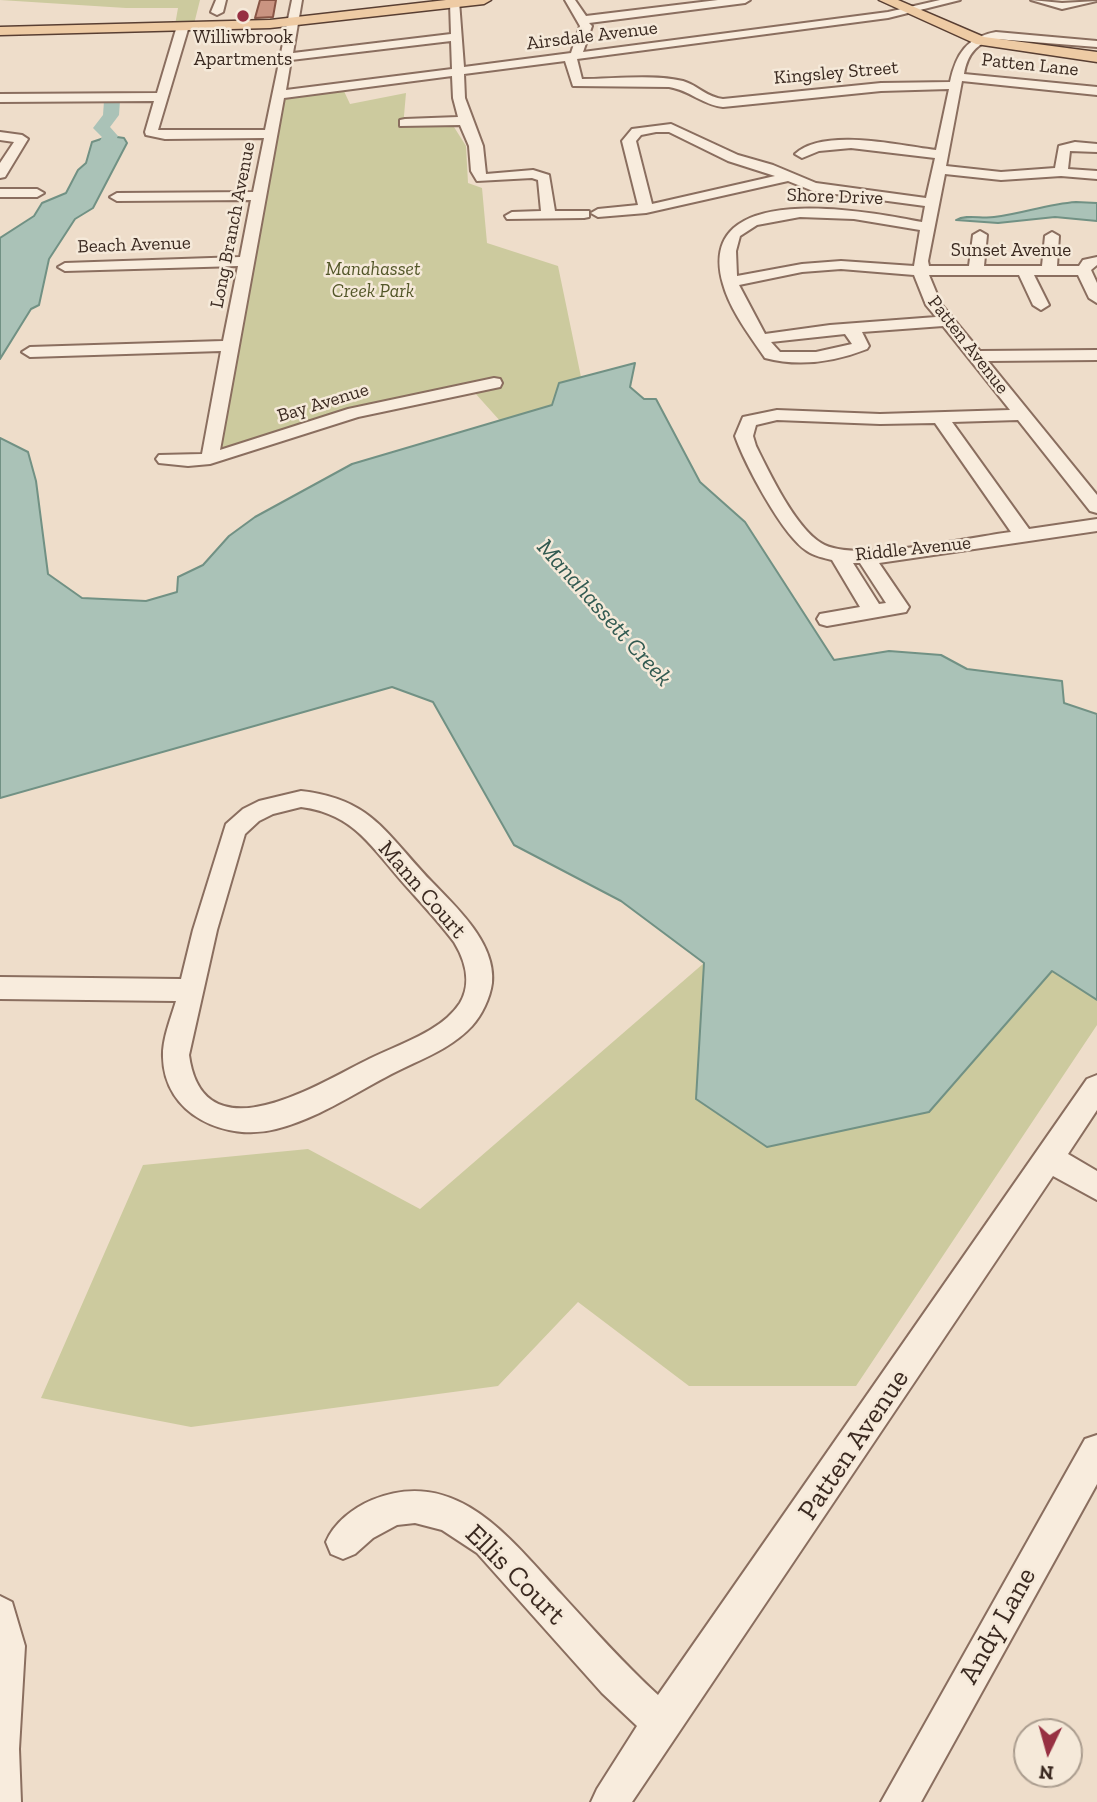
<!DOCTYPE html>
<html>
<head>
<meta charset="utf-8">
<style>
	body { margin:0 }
	#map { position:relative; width:1097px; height:1802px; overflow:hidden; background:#eeddca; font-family:"Zilla Slab",serif }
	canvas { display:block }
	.north { position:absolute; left:1013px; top:1718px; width:70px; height:70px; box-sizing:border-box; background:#f5e9d9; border:2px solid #ab9d8f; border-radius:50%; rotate:185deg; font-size:19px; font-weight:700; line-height:28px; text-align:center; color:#3b2a21 }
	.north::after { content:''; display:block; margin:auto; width:24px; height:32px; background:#973042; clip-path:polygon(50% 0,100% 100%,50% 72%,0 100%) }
</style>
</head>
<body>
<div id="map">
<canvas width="1097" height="1802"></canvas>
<div class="north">N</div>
</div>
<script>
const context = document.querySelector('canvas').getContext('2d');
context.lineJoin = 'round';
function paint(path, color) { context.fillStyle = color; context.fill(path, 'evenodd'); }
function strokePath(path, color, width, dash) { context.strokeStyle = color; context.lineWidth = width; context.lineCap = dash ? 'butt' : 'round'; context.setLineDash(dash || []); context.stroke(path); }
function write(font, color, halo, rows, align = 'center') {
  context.font = font + ' "Zilla Slab",serif'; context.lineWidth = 5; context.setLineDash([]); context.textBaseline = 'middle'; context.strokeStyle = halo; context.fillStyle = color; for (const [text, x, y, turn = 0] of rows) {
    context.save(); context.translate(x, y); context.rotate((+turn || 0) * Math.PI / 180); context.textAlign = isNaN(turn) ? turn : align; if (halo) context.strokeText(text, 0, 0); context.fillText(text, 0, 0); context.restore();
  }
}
const green = new Path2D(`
	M0,0H200L194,24L175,25L178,8H126Z
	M343,89L350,104L406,93L403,127H454L466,146L468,183L482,188L487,243L558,266L581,377L559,384L552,405L501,422L475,393L455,385L354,408L228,449L220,446L285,96Z
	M704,963L696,1099L929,1112L1052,971L1097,1000V1025L856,1386H689L578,1302L498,1386L191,1427L41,1398L143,1165L308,1149L420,1209Z`);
const water = new Path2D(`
	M110,136L124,138L127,143L93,208L75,219L49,259L39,305L31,309L0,359V238L34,216L42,203L66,193L78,170L86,163L92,142Z
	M1076,202L1097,203V221L1055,217L998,223L956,220C966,214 982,219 994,217C1022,214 1047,204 1076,202Z
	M635,363L630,387L644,399H656L700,482L745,522L834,660L889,651L941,655L967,669L1062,681L1064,703L1097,714V1000L1052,971L929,1112L767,1147L696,1099L704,963L621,901L514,845L433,702L392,687L0,798V438L28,452L36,481L48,574L82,598L146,601L177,592L178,577L203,565L229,536L255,517L352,464L552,405L559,383Z`);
const river = new Path2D(`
	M112,96L120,101L119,115L110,127L118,136L98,175H86L84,172L102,137L93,128L103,115L104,101Z`);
const building = new Path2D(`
	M260,0H276L273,17L255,18Z`);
const minor = new Path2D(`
	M216,0H226L223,12L217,15L211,12Z
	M292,0H302L293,53L451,34L450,3L459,1L464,67L571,53L580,26L565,0H575L586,16L718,0H750L745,3L589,23L592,26L583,52L888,12L940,0H960L888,18L577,59L582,79C614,79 652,74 683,81C697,85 708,98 723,99L881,83L950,82C956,54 967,37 996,32L1097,41V47L996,39C977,42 967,55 964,74L1097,87V95L962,81L946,166L1001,172L1055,168L1059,146L1075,142L1097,144V152L1070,151L1068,169L1097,171V179L1061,176L1001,180L945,174L928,261L929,266H969L973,235L980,231L987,235L984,266H1042L1045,236L1052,232L1059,236L1057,266H1079L1083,260L1097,257V265L1091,270L1097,283V303L1089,298L1078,275H1034L1049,305L1041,310L1033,305L1019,275H929L941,304L980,351L1097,350V360L988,361L1097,495V513L1090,511L1018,420L952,422L1029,529L1097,519V531L879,563L909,607L906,612L827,626L820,624L817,619L820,614L860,607L832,560C824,558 814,556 807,551C782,535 745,464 735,436L743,417L777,410L880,414L1010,410L943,326L862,332L869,346L867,349C834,362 799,367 765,358C750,336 730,310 723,284C693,178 867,211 922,222L925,206L813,191L788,181L646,213L598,217L591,213L598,209L638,205L622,141L632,129L671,124L738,155L773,165L816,183L926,198L935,158L851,148L819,151L802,158L795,154C824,127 901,146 936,150L949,89L881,91L723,107C703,105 689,90 669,87L573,86L565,61L464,74L465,98L483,146L486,174L533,170L549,175L555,211H589V217L584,218L507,219L505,216L512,212L541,211L538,180L532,178L477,181L471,171L469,146L460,125L400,126V120L405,119L458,117L453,98L452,76L284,98L220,450L348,409L494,378L500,379L502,383L500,387L358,417L210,464L188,466L159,463L156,459L159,455L202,454L221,351L30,357L22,352L30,347L223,341L238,266L65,271L58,267L65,263L240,257L251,200L117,201L110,197L117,193L253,192L264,138L165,139L146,135L145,132L154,101L0,102V94L157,93L177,26L183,23L189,26L158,130H265ZM451,41L452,69L286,90L291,60ZM656,132H669L728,161L775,176L652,204L636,141L641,135ZM800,217L854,219L920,230L914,266L841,261L802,264L737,276L736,251L740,236L757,225ZM841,269L914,275L926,305L936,317L830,325L765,334L739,285L802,272ZM845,334L852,344L816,352H780L771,342ZM777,420L880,424L935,423L1011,532C971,537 853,564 821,543C795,527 770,474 756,446L753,436L756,425ZM853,563H860L886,603L879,604Z
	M1031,0L1062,3L1097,1L1062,9Z
	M0,132L22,135L28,139L5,177L0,178V163L14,142L0,140Z
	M0,189H37L44,193L37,197H0Z
	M301,791C372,799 386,834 431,881C456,907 496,943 492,983C490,998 482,1015 472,1026C449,1051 415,1061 386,1077C350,1096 316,1119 276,1129C226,1142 164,1115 163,1057C162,1040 171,1018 176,1001L0,999V977L181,979L193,930L226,824L243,809L259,801ZM301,807C355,814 372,848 405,885C422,904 439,922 454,942C465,960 472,983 460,1003C441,1032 399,1044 369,1059C320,1083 203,1159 189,1055L217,930L245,834L259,821L273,814Z
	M1097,1075V1110L1068,1154L1097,1171V1200L1053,1176L632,1802H591L597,1789L637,1726L602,1693L477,1553L442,1530L415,1523L397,1525L373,1538L355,1554L343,1559L331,1554L326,1542C334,1523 353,1508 372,1500C457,1465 511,1540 562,1595C593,1629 624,1664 658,1695L1087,1079Z
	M1097,1435V1484L921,1802H881L1085,1439Z
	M0,1596L12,1602L25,1646L19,1749L21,1802H0Z`);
const major = new Path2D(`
	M446,0H491L484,4L270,28L0,35V27L270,20Z
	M879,0H898L984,37L1097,52V62L976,44Z`);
const markers = [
	[243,16,7,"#973042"]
];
const farStreetnames = [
	["Airsdale Avenue",592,36,-7],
	["Patten Lane",1030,65,6],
	["Kingsley Street",836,73,-5],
	["Shore Drive",835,197,2],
	["Long Branch Avenue",233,225,-79],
	["Beach Avenue",134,245,-2],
	["Sunset Avenue",1011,251],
	["Patten Avenue",968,345,52],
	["Bay Avenue",323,403,-17],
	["Riddle Avenue",913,549,-6]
];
const farPoinames = [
	["Williwbrook",243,38],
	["Apartments",243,60]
];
const farParknames = [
	["Manahasset",373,270],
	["Creek Park",373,292]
];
const streetNames = [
	["Mann Court",422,890,49]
];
const waterNames = [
	["Manahassett Creek",604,613,48]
];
const nearStreetnames = [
	["Patten Avenue",854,1445,-56],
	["Ellis Court",515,1575,45],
	["Andy Lane",998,1626,-61]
];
paint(green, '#ccca9e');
paint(water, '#aac2b7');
strokePath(water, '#719184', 2);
paint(river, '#aac2b7');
paint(building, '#ca9481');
strokePath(building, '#885545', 2);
strokePath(minor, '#8a6e5f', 4);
strokePath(major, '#583e32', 3);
paint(minor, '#f8ecdd');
paint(major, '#eecba4');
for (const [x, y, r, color] of markers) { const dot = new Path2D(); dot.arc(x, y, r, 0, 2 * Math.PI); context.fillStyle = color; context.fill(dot); strokePath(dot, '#f5e9d9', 2.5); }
write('19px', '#3b2a21', '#f5e9d9', farStreetnames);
write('19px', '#3b2a21', '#f5e9d9', farPoinames);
write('italic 19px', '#535729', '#f5e9d9', farParknames);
write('23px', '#3b2a21', '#f5e9d9', streetNames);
write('italic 24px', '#315a51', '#f5e9d9', waterNames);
write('28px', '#3b2a21', '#f5e9d9', nearStreetnames);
</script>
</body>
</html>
